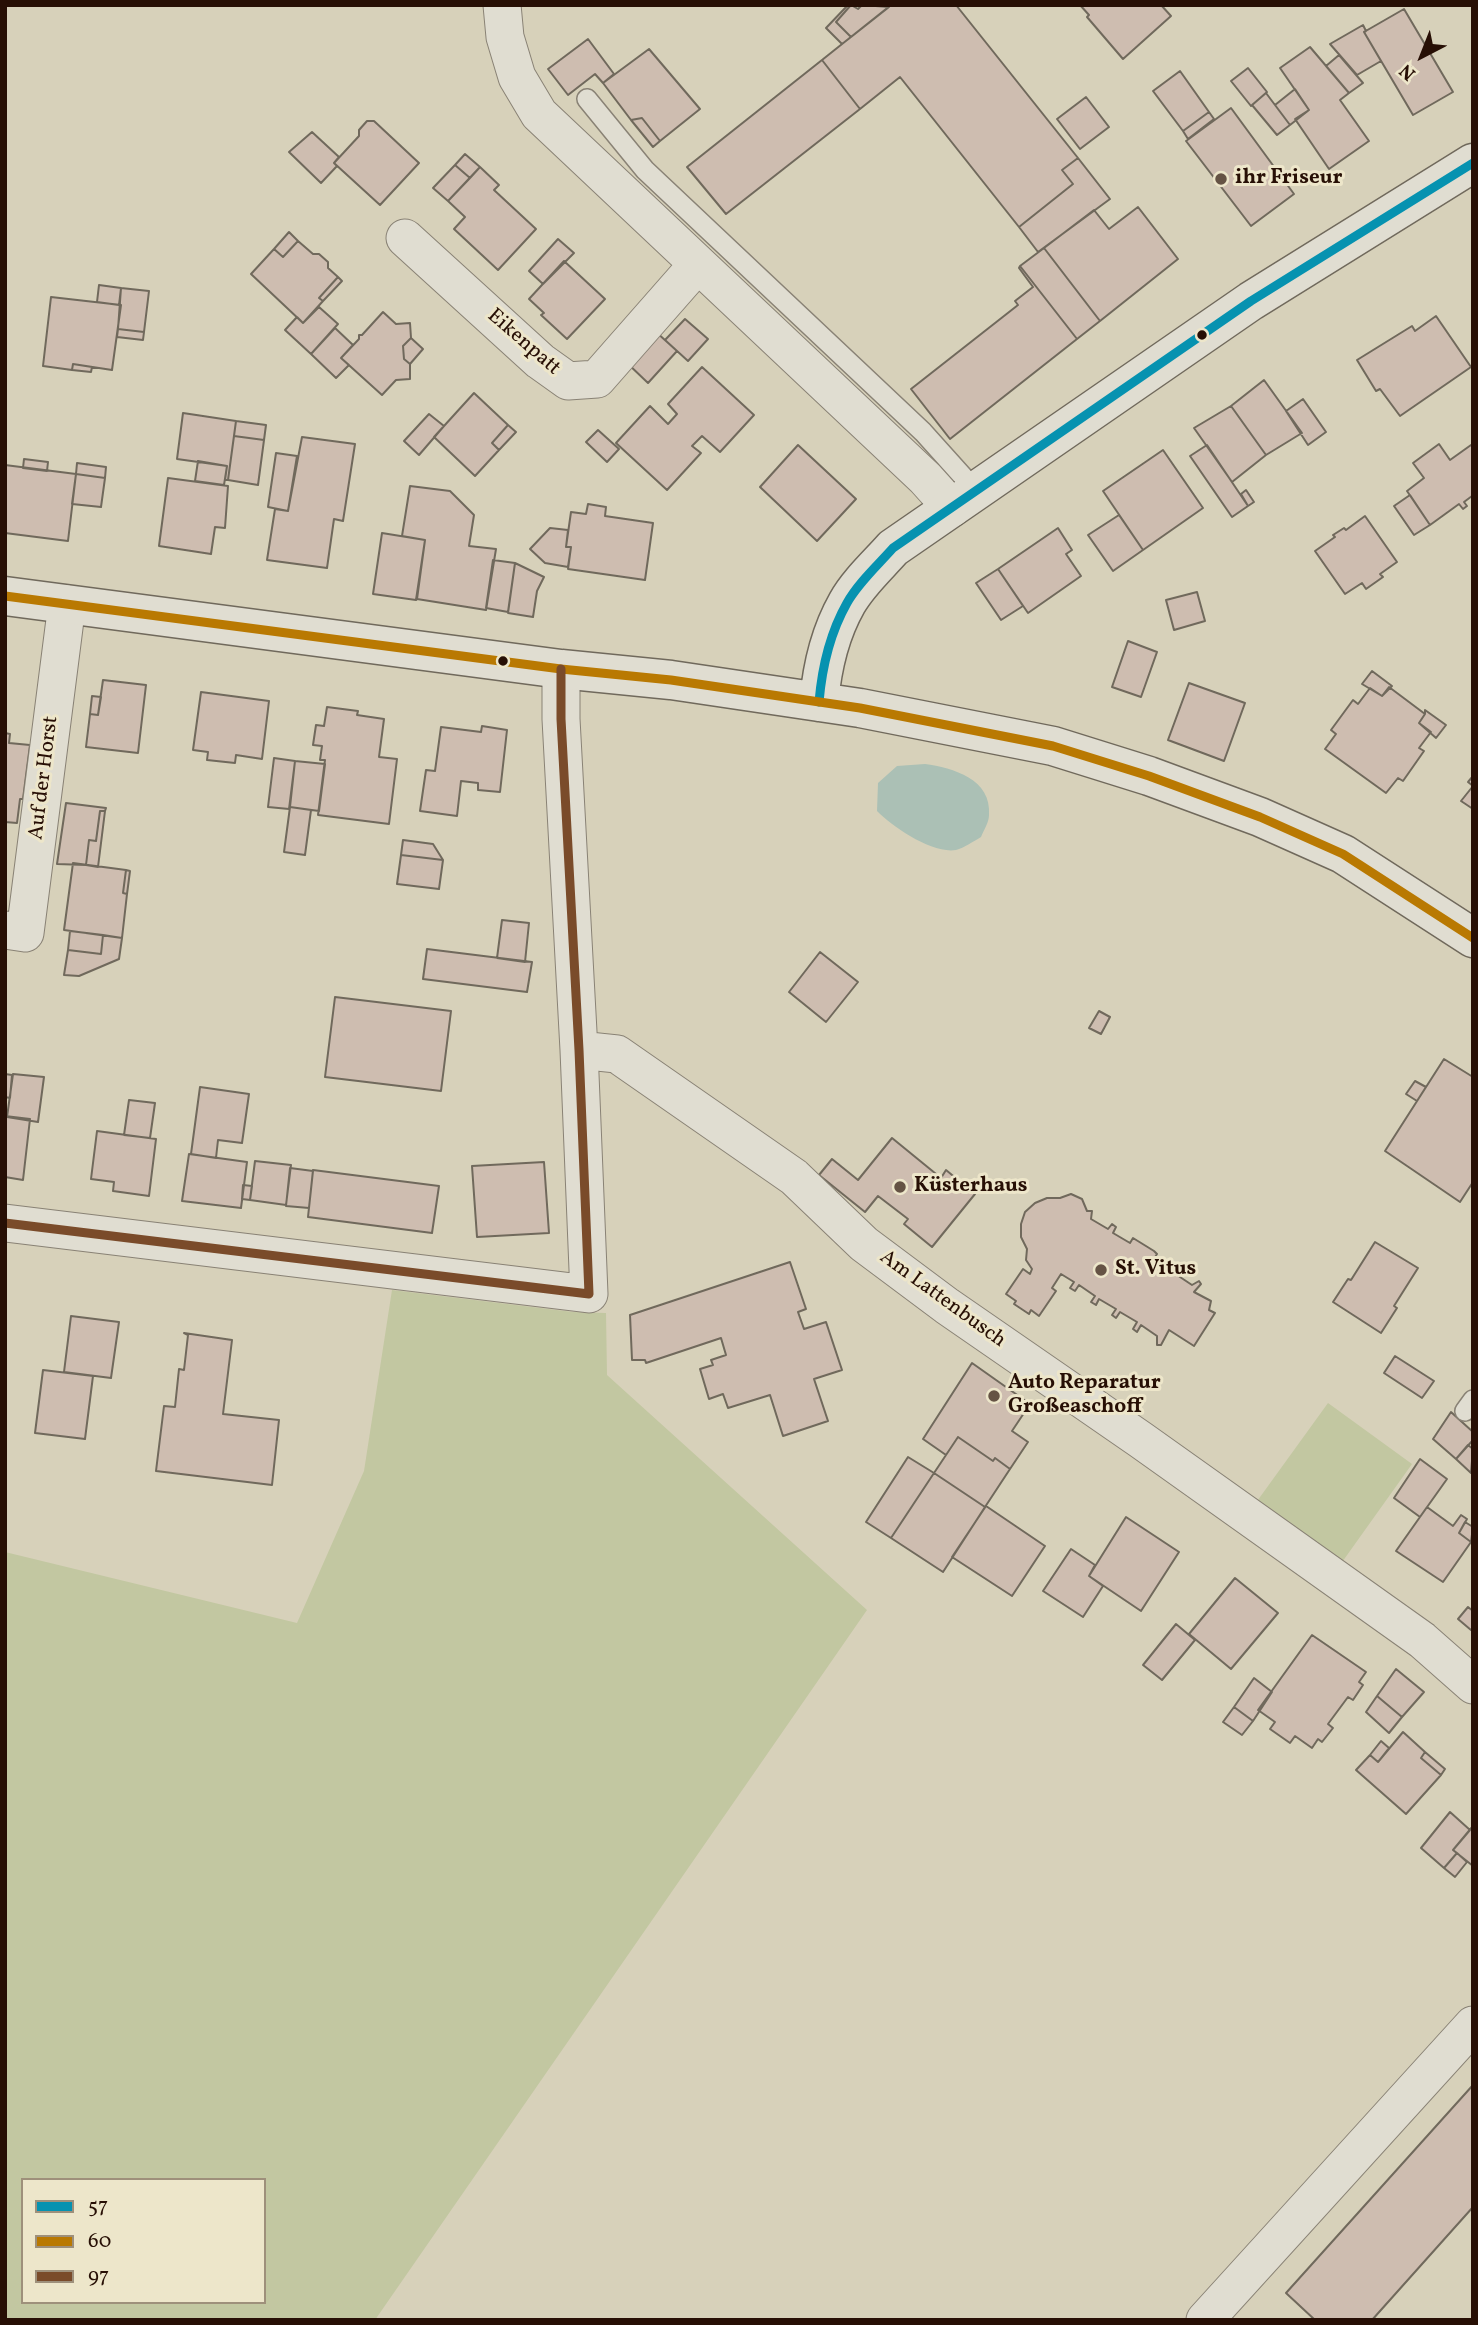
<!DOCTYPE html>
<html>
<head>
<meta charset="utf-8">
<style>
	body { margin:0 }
	#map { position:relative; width:1478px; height:2325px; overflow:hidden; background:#d7d1ba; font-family:Vollkorn,serif }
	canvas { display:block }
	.frame { position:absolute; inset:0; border:7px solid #270f05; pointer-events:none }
	.legend { position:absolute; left:21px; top:2178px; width:245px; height:126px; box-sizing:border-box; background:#ede6ca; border:2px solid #9e907b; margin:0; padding:9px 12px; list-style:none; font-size:21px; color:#270f05 }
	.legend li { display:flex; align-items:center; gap:14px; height:35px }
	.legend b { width:35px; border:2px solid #9e907b }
	.north { position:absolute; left:1387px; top:21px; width:70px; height:70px; -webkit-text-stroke:5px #ede6ca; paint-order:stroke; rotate:222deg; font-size:19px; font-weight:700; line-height:28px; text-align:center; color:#270f05 }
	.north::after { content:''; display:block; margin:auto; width:24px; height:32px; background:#270f05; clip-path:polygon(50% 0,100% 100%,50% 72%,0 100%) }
</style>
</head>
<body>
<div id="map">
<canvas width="1478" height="2325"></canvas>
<div class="frame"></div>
<ul class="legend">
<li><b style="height:9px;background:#0692b0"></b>57</li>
<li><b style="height:9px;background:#b97902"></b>60</li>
<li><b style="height:9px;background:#7a4b2a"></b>97</li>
</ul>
<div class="north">N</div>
</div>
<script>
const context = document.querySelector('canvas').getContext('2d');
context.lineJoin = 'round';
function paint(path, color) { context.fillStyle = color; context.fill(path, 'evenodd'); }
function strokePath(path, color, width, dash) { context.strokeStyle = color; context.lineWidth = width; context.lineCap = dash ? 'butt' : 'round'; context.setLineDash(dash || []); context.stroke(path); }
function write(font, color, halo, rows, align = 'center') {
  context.font = font + ' Vollkorn,serif'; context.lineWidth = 6; context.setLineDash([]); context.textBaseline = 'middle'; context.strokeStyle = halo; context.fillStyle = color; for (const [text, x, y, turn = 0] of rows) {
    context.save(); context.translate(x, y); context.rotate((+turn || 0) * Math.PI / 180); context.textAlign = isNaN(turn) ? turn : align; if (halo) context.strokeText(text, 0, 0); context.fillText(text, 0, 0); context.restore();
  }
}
const green = new Path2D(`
	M392,1290L573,1312L606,1313L607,1375L867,1610L375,2320H5V1552L297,1623L364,1471ZM23,2180H264V2302H23Z
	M1328,1403L1412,1464L1340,1565L1255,1504Z`);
const water = new Path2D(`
	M925,764C953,768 992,779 989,815C989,822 984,830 981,837C974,841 964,848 956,850C932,854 893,827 877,811L878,783L897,766Z`);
const building = new Path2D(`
	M848,5H851L836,22L851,37L842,44L826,28Z
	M851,5L858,9L862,5L889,7L851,37L836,22Z
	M891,5H956L1078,158L1062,170L1073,184L1019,227L900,77L860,109L822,60Z
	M1080,5H1161L1171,16L1123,59L1087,17L1089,15Z
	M1404,9L1453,92L1413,115L1364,32Z
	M1363,25L1366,31L1364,32L1381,61L1357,75L1330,44Z
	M588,39L614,74L603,83L595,74L568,95L548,69Z
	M1310,47L1349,93L1340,100L1369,141L1329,169L1295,119L1309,110L1280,68Z
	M649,49L700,109L660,141L642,118L631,120L603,83Z
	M1339,55L1363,83L1349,93L1326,66Z
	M822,60L860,109L726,214L687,167Z
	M1248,68L1267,92L1251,106L1231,81Z
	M1180,71L1209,112L1183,131L1153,91Z
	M1295,89L1309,110L1290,125L1275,105Z
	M1266,93L1290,125L1277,135L1252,105Z
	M1086,97L1109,127L1080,149L1057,119Z
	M1231,108L1294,194L1251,226L1186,141Z
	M1209,112L1214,119L1188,139L1183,131Z
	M642,118L660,141L653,147L631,120Z
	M367,121H374L419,163L380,205L334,163L359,136V130Z
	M312,132L339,157L334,163L337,166L321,183L289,152Z
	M465,154L480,167L470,178L455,165Z
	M1078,158L1110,199L1038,252L1019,227L1073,184L1062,170Z
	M455,165L470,178L448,201L433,188Z
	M480,167L499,185L494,190L536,229L498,270L454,229L465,217L448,201Z
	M1138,207L1178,259L1100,321L1044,248L1094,210L1109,229Z
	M289,232L298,241L283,257L274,249Z
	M558,239L574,253L543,284L529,271Z
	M298,241L313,254H319L328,262V268L338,277L319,298L323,301L303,323L251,274L274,249L283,257Z
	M1044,248L1100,321L1077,339L1020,266Z
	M564,261L605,299L567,339L541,315L544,313L529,299Z
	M1020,266L1077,339L950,439L911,389L1018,305L1015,301L1033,287L1019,268Z
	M338,277L342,281L323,301L319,298Z
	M99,285L121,288L119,305L97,302Z
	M121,288L149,291L144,332L118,329Z
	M51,297L121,305L112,370L73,364L72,370L43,366Z
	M319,307L338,324L311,354L285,330L297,317L303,323Z
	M383,312L396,324L410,323L411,338L403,346L404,359L410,364V379L396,380L382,395L341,358L359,339V335H362Z
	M1436,316L1471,367L1400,416L1380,389L1376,391L1357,360L1412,326L1415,331Z
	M685,319L708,339L688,361L665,340Z
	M335,328L353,345L341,358L349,365L336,378L311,354Z
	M118,329L144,332L143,340L117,337Z
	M655,331L677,351L648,383L626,362Z
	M411,338L423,349L410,364L404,359L403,346Z
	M73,364L92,367L91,372L72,370Z
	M702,367L754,415L720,452L702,436L692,446L701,453L667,490L616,443L650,406L668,424L677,414L668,404Z
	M1264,380L1302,433L1266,455L1231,406Z
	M474,393L508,425L492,443L499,450L475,476L434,437Z
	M1303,399L1326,432L1308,445L1286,411Z
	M1231,406L1266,455L1232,482L1194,428Z
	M183,413L236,421L228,480H225L227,466L177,459Z
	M429,414L444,426L419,455L404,441Z
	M236,421L266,425L264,440L234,436Z
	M508,425L516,432L499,450L492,443Z
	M598,430L619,449L607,462L586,442Z
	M234,436L264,440L258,485L228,480Z
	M302,437L355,444L343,521L334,519L327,568L267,560L275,509L288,511Z
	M1439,444L1450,460L1471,445L1473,447V498L1472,496L1464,502L1467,506L1463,509L1459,504L1430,525L1407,491L1424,478L1413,463Z
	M798,445L856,499L817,541L760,487Z
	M1207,445L1248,506L1232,517L1190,456Z
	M1163,450L1203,508L1143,550L1103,491Z
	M276,453L297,456L288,511L268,507Z
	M24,459L48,462L47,471L23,468Z
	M198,461L227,466L224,485L195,481Z
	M77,463L106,467L105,478L76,474Z
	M5,465L76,474L68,541L5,533Z
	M76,474L105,478L101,507L72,504Z
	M168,478L228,486L225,528L215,527L211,554L159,546Z
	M410,486L450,491L474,515L469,546L496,549L486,610L417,599L425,540L402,536Z
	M1246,490L1254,502L1248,506L1241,494Z
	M1410,495L1430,525L1414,535L1394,506Z
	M588,504L606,507L605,516L653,523L645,580L568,569L571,547H566L571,512L586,514Z
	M1119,515L1143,550L1113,571L1088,535Z
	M1365,516L1397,562L1380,574L1383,577L1366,589L1362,583L1345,594L1315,551L1335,537L1333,535L1344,528L1346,530Z
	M550,528L568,530L566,547H571L568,567L545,563L530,549Z
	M1058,528L1072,550L1066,554L1081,576L1028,613L998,569Z
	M382,533L425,540L416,600L373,594Z
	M493,560L515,563L508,612L486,608Z
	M515,563L544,577L537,591L533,617L508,613Z
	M998,569L1023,606L1001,620L976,583Z
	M1197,592L1205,621L1174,630L1166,600Z
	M1128,641L1157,652L1141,697L1112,687Z
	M1372,671L1392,686L1382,696L1362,684Z
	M103,680L146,685L138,753L86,747L90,714L98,715Z
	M1189,683L1245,703L1224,761L1168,740Z
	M1389,687L1425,714L1419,723L1431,732L1419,748L1424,751L1403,781L1398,778L1386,793L1325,749L1336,734L1331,730L1353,700L1358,704L1370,688L1382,696Z
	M201,692L269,701L262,759L236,755L235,763L207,760L208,752L193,750Z
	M92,696L101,697L98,715L90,714Z
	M327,707L358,711L357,715L384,719L379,757L397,759L389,824L318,815L325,760H320L322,746L313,745L316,725L324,726Z
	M1425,710L1446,725L1436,738L1419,723L1425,714Z
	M482,726L507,730L500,792L478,790V783L461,781L457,816L420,811L426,770L435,771L441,727L481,732Z
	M5,733L10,734L9,743L30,745L23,799H20L17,823L5,822Z
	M274,758L295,761L289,809L268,807Z
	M295,761L325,764L319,811L290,807Z
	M1473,776V809L1461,801L1473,786L1468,782Z
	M66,803L106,808L105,811H100L96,841L89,840L86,865L57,864Z
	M290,807L311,810L305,855L284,852Z
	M100,811H105L98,867L86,865L89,840L96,841Z
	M403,840L433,844L443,860L401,855Z
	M401,855L443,860L439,889L397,884Z
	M73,863L126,870L123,893L127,894L122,938L64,930Z
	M126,870L130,871L127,894L123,893Z
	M502,920L529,923L525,962L497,958Z
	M70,931L103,935L101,954L68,950Z
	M103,935L122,938L119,959L79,976L64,975L68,950L101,954Z
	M427,949L532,962L527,992L423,979Z
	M820,952L858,982L826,1022L789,992Z
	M335,997L451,1011L441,1091L325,1077Z
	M1099,1011L1110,1017L1101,1034L1089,1028Z
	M1444,1059L1473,1077V1182L1460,1202L1385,1151Z
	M5,1074L12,1075L10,1098L5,1097Z
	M13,1074L44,1077L38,1122L7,1117Z
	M1415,1081L1426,1087L1417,1101L1406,1094Z
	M200,1087L249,1094L242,1143L218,1140L216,1158L191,1154Z
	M129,1100L155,1103L150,1138L124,1135Z
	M5,1116L30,1119L23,1180L5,1177Z
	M97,1131L156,1139L149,1196L113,1191L114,1182L91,1179Z
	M892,1138L941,1178L946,1170L975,1194L932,1247L904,1224L908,1219L878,1196L865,1212L819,1175L832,1159L858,1180Z
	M189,1154L247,1162L241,1208L182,1201Z
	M255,1161L291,1165L286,1205L250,1200Z
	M544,1162L549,1233L477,1237L472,1166Z
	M290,1168L313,1171L309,1208L286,1206Z
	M313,1170L439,1186L432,1233L308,1217Z
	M243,1185L252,1186L250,1200L242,1199Z
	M1071,1194L1082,1199L1087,1211H1092L1091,1219L1108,1229L1112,1224L1116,1227L1113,1233L1130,1243L1133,1238L1154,1251L1157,1254L1153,1260L1170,1270L1174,1264L1178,1267L1174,1273L1192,1285L1199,1281L1201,1284L1194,1292L1211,1301L1209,1310L1215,1313L1194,1346L1169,1330L1161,1345H1157V1336L1141,1325L1137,1332L1133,1329L1137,1322L1120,1312L1116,1318L1112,1315L1116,1309L1099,1299L1096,1305L1091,1302L1095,1296L1079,1285L1075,1291L1070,1288L1074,1282L1061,1274L1052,1288L1056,1291L1039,1316L1031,1310L1029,1314L1014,1304L1016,1301L1006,1294L1023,1269L1030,1274L1032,1269L1026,1260L1027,1249L1021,1237V1224L1025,1212L1035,1203L1047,1198H1060Z
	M1375,1242L1418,1268L1394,1306L1397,1308L1381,1333L1333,1302L1348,1279L1351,1280Z
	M790,1262L806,1309L798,1312L804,1329L826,1322L842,1370L814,1379L828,1421L783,1436L770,1395L728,1408L723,1394L709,1399L700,1369L713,1365L711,1360L726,1355L721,1338L646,1363L645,1360H632L630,1315Z
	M71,1316L119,1322L111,1378L64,1372Z
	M184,1333L232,1340L223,1414L279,1420L272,1485L156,1471L164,1406L175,1407L179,1369L184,1370L188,1335Z
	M1395,1356L1434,1381L1422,1398L1384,1373Z
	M972,1363L1030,1404L1012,1431L1028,1442L1010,1469L995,1458L993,1461L958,1437L946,1455L923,1439Z
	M43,1370L93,1376L85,1439L35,1433Z
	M1451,1412L1473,1432V1440L1456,1459L1433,1439Z
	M958,1437L993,1461L995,1458L1010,1469L985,1507L934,1473Z
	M1468,1445L1473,1449L1471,1473L1456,1459Z
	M908,1457L934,1473L891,1538L866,1522Z
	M1420,1459L1447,1479L1420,1517L1394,1498Z
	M934,1473L985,1507L943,1572L891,1538Z
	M986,1506L1045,1546L1012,1596L952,1557Z
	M1427,1507L1453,1526L1461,1515L1467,1519L1459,1533L1471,1542L1443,1582L1396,1551Z
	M1126,1517L1179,1552L1141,1611L1089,1576Z
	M1465,1522L1473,1527L1471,1542L1459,1533Z
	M1071,1549L1095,1565L1089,1576L1103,1586L1083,1617L1043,1591Z
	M1235,1578L1278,1613L1231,1669L1189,1634Z
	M1468,1607L1473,1611V1628L1471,1630L1458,1619Z
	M1176,1624L1195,1640L1162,1680L1143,1665Z
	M1312,1635L1366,1672L1359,1682L1363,1685L1353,1700L1348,1697L1328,1724L1333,1728L1322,1742L1318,1739L1312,1748L1295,1736L1290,1743L1270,1729L1275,1722L1258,1710Z
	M1396,1669L1424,1692L1402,1717L1377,1696Z
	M1254,1678L1272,1692L1253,1721L1234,1707Z
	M1377,1696L1402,1717L1389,1733L1366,1712Z
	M1234,1707L1253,1721L1242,1735L1223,1722Z
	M1403,1732L1425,1752L1421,1758L1441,1775L1406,1814L1356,1770L1370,1755L1378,1762Z
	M1381,1741L1389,1748L1378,1762L1370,1755Z
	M1425,1752L1445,1769L1441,1775L1421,1758Z
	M1450,1812L1470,1830L1453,1850L1457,1853L1444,1868L1421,1848Z
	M1473,1826V1866L1453,1850Z
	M1457,1853L1467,1862L1455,1877L1444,1868Z
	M1473,2085V2207L1372,2320H1315L1286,2293Z`);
const lane = new Path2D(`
	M587,99L645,170L923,432L976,491
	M1465,1411L1473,1400`);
const street = new Path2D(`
	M502,5L505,37L517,77L539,114L925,478L952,508
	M405,238L540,361L568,381L597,379L698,264
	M5,930L25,933L67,604
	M579,1050L617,1054L794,1177L864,1244L947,1306L1141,1440L1422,1640L1473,1685
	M5,1223L589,1294L579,1050L561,719V669
	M1205,2320L1473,2025`);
const secondary = new Path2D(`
	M5,596L561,669L671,680L860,708L1053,746L1149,776L1260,817L1343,854L1473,938
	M819,702C822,667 830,633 847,603C858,583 878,565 893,548L1251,301L1473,163`);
const bus1 = new Path2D(`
	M819,702C822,667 830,633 847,603C858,583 878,565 893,548L1251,301L1473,163`);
const bus2 = new Path2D(`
	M5,596L561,669L671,680L860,708L1053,746L1149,776L1260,817L1343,854L1473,938`);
const bus3 = new Path2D(`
	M5,1223L589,1294L579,1050L561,719V669`);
const markers = [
	[1221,179,7,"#655344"],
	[1202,335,6,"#270f05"],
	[503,661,6,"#270f05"],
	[900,1187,7,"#655344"],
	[1101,1270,7,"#655344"],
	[994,1396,7,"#655344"]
];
const poiNames = [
	["ihr Friseur",1235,179],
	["Küsterhaus",914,1187],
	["St. Vitus",1115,1270],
	["Auto Reparatur",1008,1384],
	["Großeaschoff",1008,1408]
];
const streetNames = [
	["Eikenpatt",523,343,41],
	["Auf der Horst",45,778,-83],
	["Am Lattenbusch",942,1300,36]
];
paint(green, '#c2c7a1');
paint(water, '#abc0b5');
paint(building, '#cebdb0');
strokePath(building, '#70695c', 2);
strokePath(lane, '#898275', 22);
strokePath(street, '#898275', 39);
strokePath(secondary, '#70695c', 41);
strokePath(lane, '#e0ddd1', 19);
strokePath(street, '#e0ddd1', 37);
strokePath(secondary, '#e0ddd1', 38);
strokePath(bus1, '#0692b0', 9);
strokePath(bus2, '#b97902', 9);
strokePath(bus3, '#7a4b2a', 9);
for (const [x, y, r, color] of markers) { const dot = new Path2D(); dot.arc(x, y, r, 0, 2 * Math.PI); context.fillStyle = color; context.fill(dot); strokePath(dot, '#ede6ca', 2.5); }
write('bold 21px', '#270f05', '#ede6ca', poiNames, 'left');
write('21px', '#270f05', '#ede6ca', streetNames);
</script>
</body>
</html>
